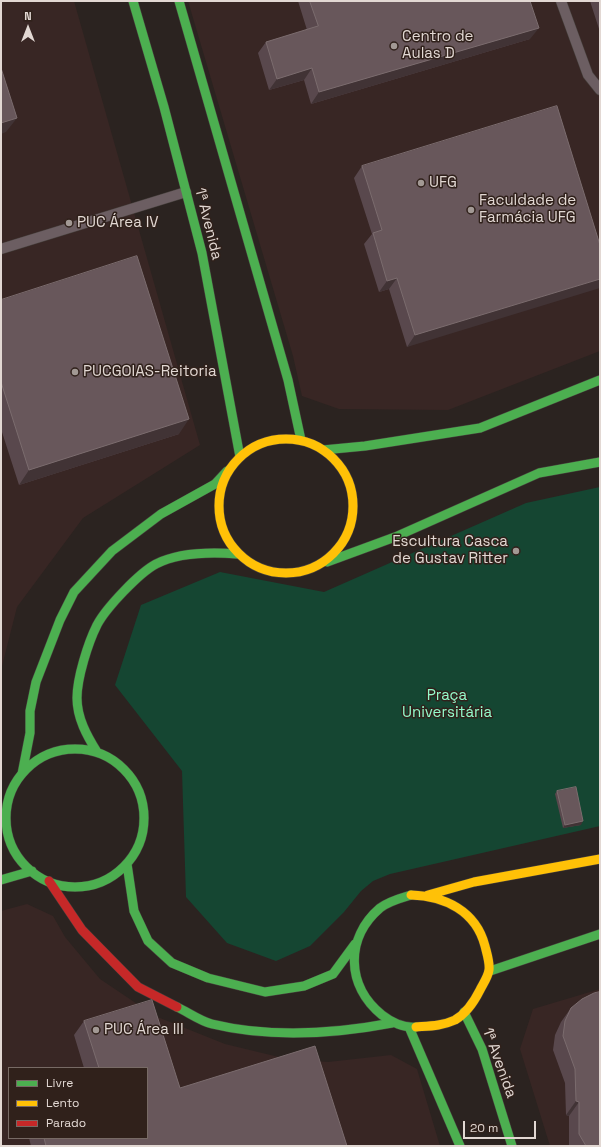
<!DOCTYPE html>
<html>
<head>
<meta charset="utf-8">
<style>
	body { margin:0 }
	#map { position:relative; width:601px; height:1147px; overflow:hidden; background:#2b2320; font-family:"Space Grotesk",sans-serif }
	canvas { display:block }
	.frame { position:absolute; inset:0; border:2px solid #e2d8d3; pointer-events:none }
	.legend { position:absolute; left:8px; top:1067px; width:140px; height:72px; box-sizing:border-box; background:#30211b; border:1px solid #776a65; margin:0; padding:5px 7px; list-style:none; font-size:12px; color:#e2d8d3 }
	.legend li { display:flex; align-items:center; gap:8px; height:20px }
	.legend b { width:20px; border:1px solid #776a65 }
	.north { position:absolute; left:8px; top:8px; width:40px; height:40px; -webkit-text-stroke:3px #30211b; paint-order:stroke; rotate:0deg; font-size:11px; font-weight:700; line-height:16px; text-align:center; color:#e2d8d3 }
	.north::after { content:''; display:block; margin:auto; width:14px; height:18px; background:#e2d8d3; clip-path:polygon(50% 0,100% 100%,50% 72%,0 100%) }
	.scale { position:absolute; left:463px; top:1121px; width:73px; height:18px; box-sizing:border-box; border:2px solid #e2d8d3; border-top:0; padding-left:5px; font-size:12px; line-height:14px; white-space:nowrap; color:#e2d8d3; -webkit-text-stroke:3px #30211b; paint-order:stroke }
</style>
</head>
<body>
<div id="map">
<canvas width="601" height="1147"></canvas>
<div class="frame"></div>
<ul class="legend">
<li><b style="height:5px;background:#4caf50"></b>Livre</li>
<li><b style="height:5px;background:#ffc107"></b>Lento</li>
<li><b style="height:5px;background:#c62828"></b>Parado</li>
</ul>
<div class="north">N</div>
<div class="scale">20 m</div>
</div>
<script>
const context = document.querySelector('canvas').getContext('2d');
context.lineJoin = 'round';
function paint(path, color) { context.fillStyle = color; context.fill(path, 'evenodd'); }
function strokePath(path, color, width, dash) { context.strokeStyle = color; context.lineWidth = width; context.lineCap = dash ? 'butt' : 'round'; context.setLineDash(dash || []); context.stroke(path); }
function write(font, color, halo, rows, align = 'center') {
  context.font = font + ' "Space Grotesk",sans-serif'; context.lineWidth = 3; context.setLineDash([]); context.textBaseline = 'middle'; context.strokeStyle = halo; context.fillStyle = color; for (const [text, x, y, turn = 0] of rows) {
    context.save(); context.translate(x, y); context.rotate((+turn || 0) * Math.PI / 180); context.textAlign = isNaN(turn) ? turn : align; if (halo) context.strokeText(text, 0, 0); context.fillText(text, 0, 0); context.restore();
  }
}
const education = new Path2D(`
	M1,1H74L200,445L83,518L17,607L1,670Z
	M188,1H600V351L448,410L339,409L302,396L293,356Z
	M27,904L53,916L65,937L100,979L155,1016L225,1044L287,1059L328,1062L391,1055L417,1069L440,1146H1V911ZM9,1068H147V1138H9Z
	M600,989V1146H550L520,1049L533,1009Z`);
const green = new Path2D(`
	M600,487V826L390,874L373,881L361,891L344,912L310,946L276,961L227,943L186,897L182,771L115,685L141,605L220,572L324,592L526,503Z`);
const lane = new Path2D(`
	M561,1L588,75L600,90
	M1,249L186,192`);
const fast = new Path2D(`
	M133,1L164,107L202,253L240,457
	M179,1L288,380L301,440
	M323,450L365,446L480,428L600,380
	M327,562L395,537L539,473L600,462
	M6 818a69 69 0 1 1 138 0a69 69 0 1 1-138 0Z
	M97,752C87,736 77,718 77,698C77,678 88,643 97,625C106,608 139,573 156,564C180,552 211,552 237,554
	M22,774L30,733V711L36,682L60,620L74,592L112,551L161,514L215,484L227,471
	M127,864L134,911L148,941L172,963L208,978L265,992L304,986L333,974L355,944
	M1,880L32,871
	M411,895C401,898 389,901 380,908C345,938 346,986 382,1015C391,1022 404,1028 416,1027
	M490,971L600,934
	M177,1007C188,1012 200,1021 212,1024C270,1038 334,1034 392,1023
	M464,1012L482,1049L512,1146
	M409,1027L460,1146`);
const slow = new Path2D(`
	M219 506a67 67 0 1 1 134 0a67 67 0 1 1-134 0Z
	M411,895C445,896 476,911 485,946C487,954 490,963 489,970C488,977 483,984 480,990C474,1002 467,1013 455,1020C442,1026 429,1026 416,1027
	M428,895L474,882L600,859`);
const jam = new Path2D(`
	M49,881L82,930L138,987L177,1007`);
const wall = new Path2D(`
	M298,1H530V39L311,104L304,80L269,90L258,53L266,42L307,30Z
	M590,1H600V32Z
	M362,166L600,245L407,347L389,289L379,292L364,244L372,234L354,178Z
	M1,300L179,434L19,485L1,429Z
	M557,791L581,825L563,828L555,794Z
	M571,1008L600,1146H569V1116L566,1115L565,1083L553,1050L555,1035L561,1022Z
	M84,1021L180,1088L347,1146H31L29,1138H147V1068H84L74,1035Z`);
const shadedWall = new Path2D(`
	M539,28L530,39L311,104L319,92Z
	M312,68L304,80L269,90L277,79Z
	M17,118L6,132L1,134V123Z
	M397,278L389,289L379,292L387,281Z
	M600,279V288L407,347L415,335Z
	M189,419L179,434L19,485L29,470Z
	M583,821L581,825L563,828L565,825Z
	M576,1101L579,1102L569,1116L566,1115Z`);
const building = new Path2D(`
	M310,1H530L539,28L319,92L312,68L277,79L266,42L318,26Z
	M1,68L17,118L1,123Z
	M557,106L600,245V279L415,335L397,278L387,281L373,233L382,230L362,166Z
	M137,256L189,419L29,470L1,382V300Z
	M576,787L583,821L565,825L557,791Z
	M600,992V1146H586L579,1134V1102L576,1101L575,1069L563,1036L565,1021L571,1008L582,999L594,993Z
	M152,1000L180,1088L315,1046L347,1146H46L44,1138H147V1068H99L84,1021Z`);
const markers = [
	[394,46,4,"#a29994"],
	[421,183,4,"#a29994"],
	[471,210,4,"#a29994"],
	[69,223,4,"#a29994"],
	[75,372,4,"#a29994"],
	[516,551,4,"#a29994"],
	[96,1030,4,"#a29994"]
];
const poiNames = [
	["Centro de",402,37],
	["Aulas D",402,54],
	["UFG",429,183],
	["Faculdade de",479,201],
	["Farmácia UFG",479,218],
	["PUC Área IV",77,223],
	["PUCGOIAS-Reitoria",83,372],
	["Escultura Casca",508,542,"right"],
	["de Gustav Ritter",508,559,"right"],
	["PUC Área III",104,1030]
];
const streetNames = [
	["1ª Avenida",208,224,76],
	["1ª Avenida",499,1063,70]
];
const parkNames = [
	["Praça",447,696],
	["Universitária",447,713]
];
paint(education, '#382624');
paint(green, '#154632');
strokePath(lane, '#47413d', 11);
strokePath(fast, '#47413d', 10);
strokePath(slow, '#47413d', 10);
strokePath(jam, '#47413d', 10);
strokePath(lane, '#6c5e62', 10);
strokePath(fast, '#4caf50', 9);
strokePath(slow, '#ffc107', 9);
strokePath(jam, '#c62828', 9);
paint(wall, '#59484d');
paint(shadedWall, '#413335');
paint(building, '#68575b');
strokePath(building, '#7b6c6e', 1);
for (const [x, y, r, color] of markers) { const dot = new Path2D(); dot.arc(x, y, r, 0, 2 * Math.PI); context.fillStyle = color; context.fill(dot); strokePath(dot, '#30211b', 1.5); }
write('15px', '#e2d8d3', '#30211b', poiNames, 'left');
write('15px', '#e2d8d3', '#30211b', streetNames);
write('15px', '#94fbcb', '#30211b', parkNames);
</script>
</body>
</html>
